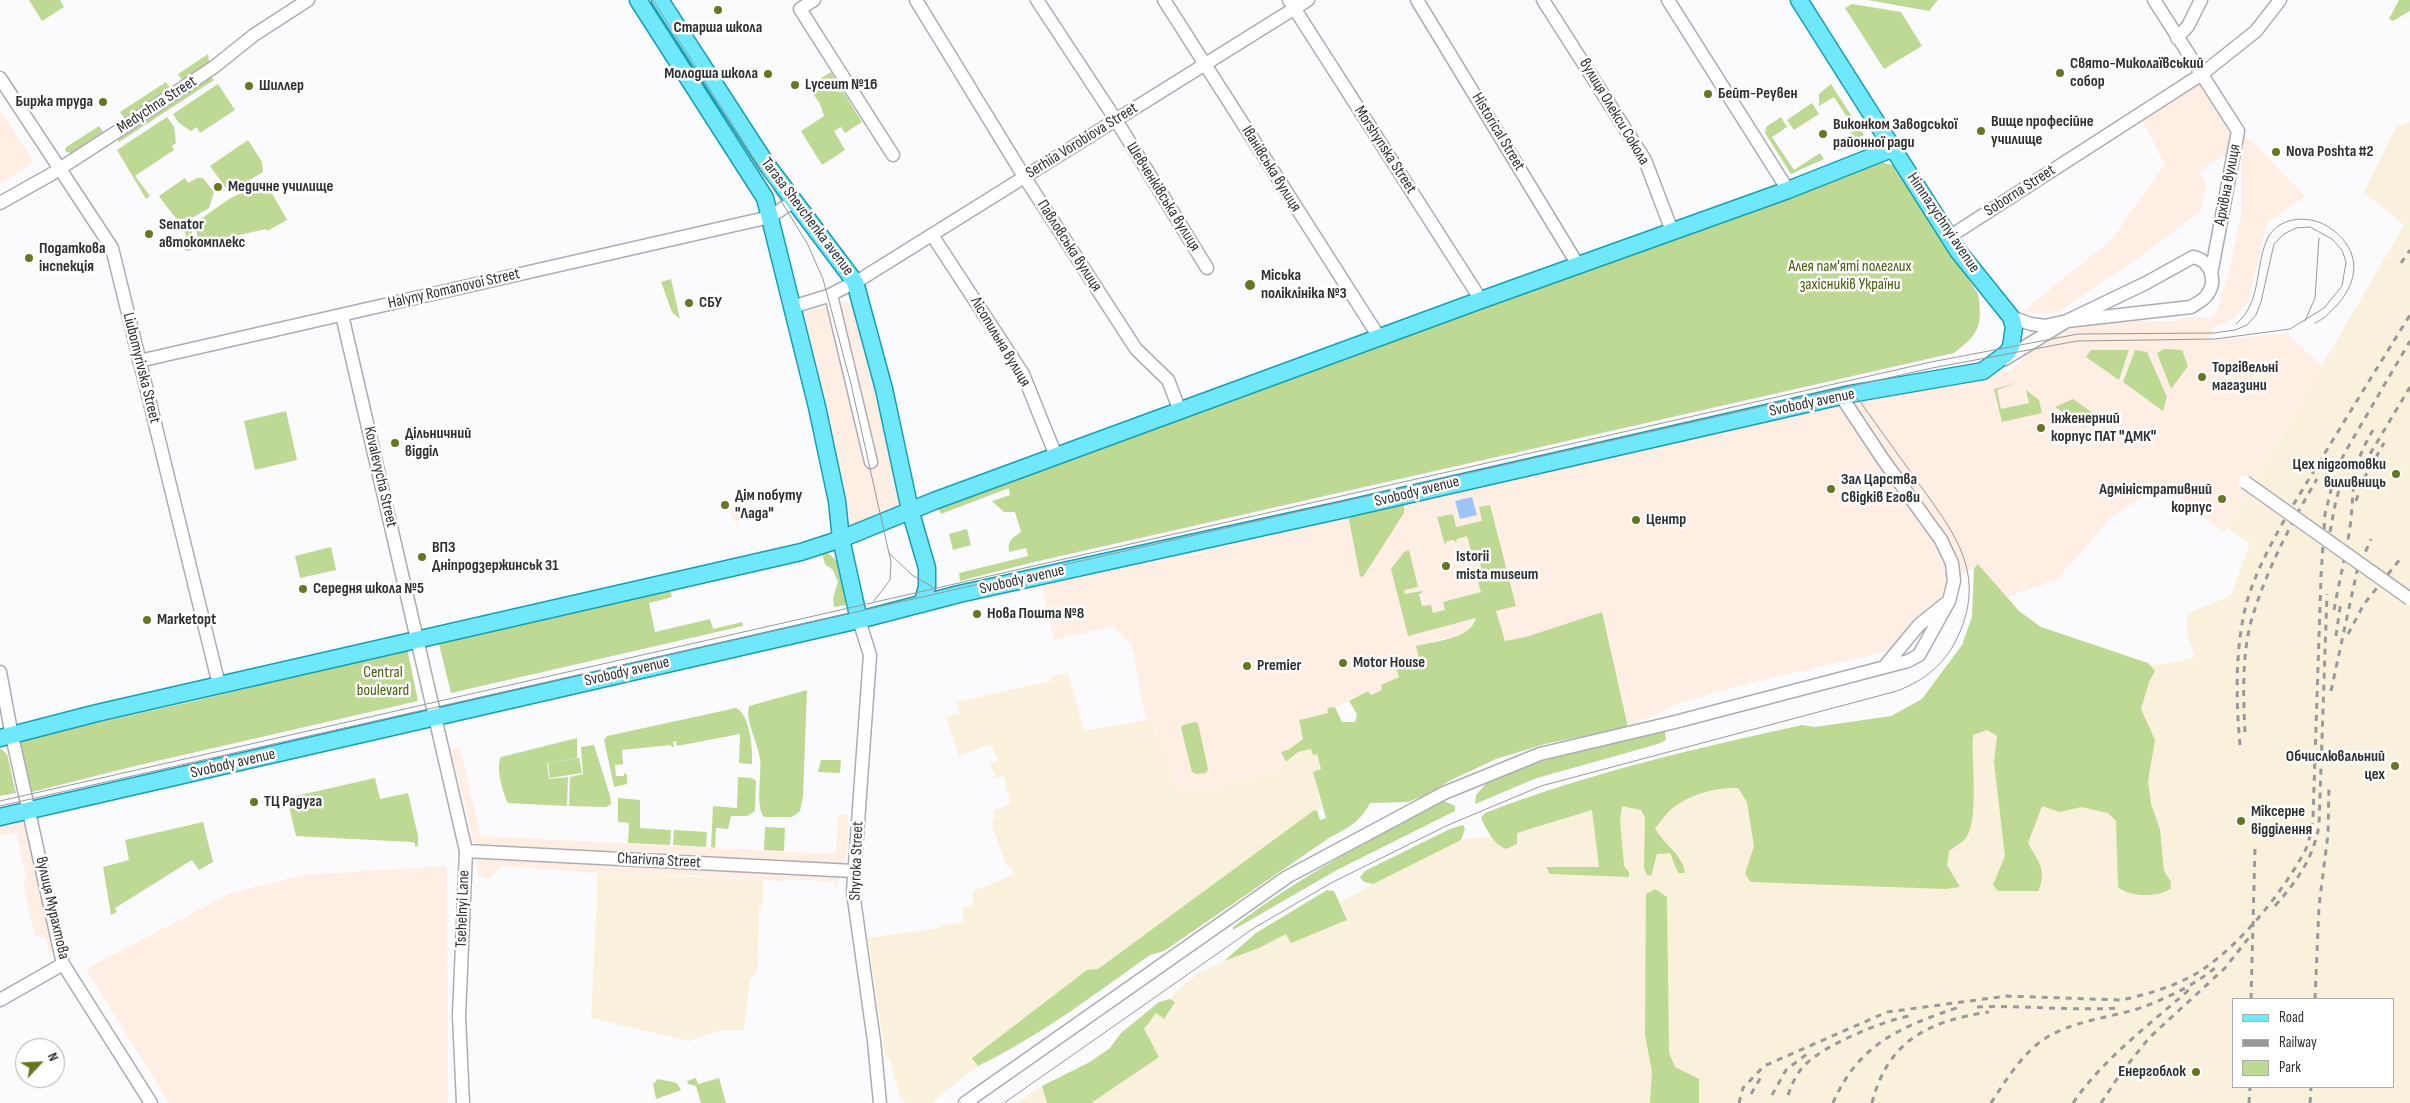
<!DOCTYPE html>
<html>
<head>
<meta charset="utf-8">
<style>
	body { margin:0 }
	#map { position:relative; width:2410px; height:1103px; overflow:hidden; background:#fbfbfe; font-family:"Sofia Sans Condensed",sans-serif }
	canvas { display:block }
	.legend { position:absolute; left:2232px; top:998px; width:162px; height:90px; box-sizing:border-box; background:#fff; border:1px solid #acadad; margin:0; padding:6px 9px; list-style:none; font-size:15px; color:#303133 }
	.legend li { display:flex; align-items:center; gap:10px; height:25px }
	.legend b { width:25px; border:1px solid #acadad }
	.north { position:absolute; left:15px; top:1038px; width:50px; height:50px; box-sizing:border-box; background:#fff; border:1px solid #acadad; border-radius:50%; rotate:65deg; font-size:14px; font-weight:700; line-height:20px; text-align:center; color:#303133 }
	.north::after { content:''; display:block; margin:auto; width:18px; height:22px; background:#677623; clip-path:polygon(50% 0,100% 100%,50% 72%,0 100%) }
</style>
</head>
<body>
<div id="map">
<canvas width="2410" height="1103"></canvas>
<ul class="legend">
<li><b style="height:6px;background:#6ee8fa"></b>Road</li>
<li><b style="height:6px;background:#98999b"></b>Railway</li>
<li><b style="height:14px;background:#bdd993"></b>Park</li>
</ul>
<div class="north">N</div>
</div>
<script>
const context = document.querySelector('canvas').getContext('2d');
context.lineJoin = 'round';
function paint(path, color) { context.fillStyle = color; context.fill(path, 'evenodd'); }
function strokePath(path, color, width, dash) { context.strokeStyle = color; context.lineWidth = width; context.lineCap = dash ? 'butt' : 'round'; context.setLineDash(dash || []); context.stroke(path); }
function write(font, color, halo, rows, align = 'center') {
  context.font = font + ' "Sofia Sans Condensed",sans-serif'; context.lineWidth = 5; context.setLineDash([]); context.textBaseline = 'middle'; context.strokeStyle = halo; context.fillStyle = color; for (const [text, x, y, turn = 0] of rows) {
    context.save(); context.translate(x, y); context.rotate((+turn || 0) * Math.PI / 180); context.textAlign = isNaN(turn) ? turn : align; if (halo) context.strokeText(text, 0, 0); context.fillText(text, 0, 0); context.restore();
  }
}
const commercial = new Path2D(`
	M2201,80L2233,130L2252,141L2305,196L2269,221L2265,230L2248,302L2234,318L2212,328L2210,340L2287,333L2322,366L2224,532L2162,484L2111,518L2057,579L2007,597L1978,564L1950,583L1945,600L1895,649L1751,683L1679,703L1628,727L1602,612L1526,637L1504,641L1499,625L1416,646L1419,658L1399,677L1381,685L1383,690L1370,696L1368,691L1338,706L1327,708L1328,713L1299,720L1303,739L1288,750L1281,752L1286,762L1275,772L1179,794L1174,786L1151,719L1145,716L1132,645L1113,626L1054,640L1042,586L1223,548L1348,515L1578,464L1650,446L2012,370L2058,320L2173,321L2190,317H2214L2228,276L2241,216V161L2223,156L2199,171L2206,184L2200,212L2142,255L2057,313H2021L2112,239L2165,164L2142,120Z
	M0,110L34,162L0,184Z
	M856,300L906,508L852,531L802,312Z
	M747,501L751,518L733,522L729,505Z
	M460,747L481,836L836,854L838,814L848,815L847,854L836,889L833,882L801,880L779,881L725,877L724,880L706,879L704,876L598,873L502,866L488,879L478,875L471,829L451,750Z
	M38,818V833L55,952L49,951L46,939L35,936L23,883L26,879L24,867L16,832L0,836V826Z
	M447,866L448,1103H169L86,969L231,893L303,875Z`);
const industrial = new Path2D(`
	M2410,122V1103H1016L1042,1086L1090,1062L1110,1048L1156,1013L1180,988L1199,973L1224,961L1259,948L1373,884L1461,840L1517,833L1592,810L2143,665L2169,664L2195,657L2187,635V614L2231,595L2250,543L2227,528L2404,225L2364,192L2396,127ZM2234,999H2394V1087H2234Z
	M1068,673L1084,731L1151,719L1156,735L1162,739L1174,786L1180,794L1275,772L1298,752L1311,749L1317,754L1321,769L1313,772L1322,808L1313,811L1098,969L1087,971L973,1058L978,1066L931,1103H906L900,1096L890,1060L885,1056L868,938L940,928V926L964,922L962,907L972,906L973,891L1015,875L1011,866L1007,867L992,826L994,811L1011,803L1003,776L996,778L990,763L998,760L991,744L959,756L946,717L960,713L957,702L1050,681V677Z
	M598,873L764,880L762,904L759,908L758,970H755L754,978H750L744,1030H722L689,1041L591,1018Z`);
const green = new Path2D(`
	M29,0H60L64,7L42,21Z
	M1868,0H1938L1929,11Z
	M2399,0H2410V11L2393,21L2389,19Z
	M1852,4L1901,12L1922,46L1884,69L1845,8Z
	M208,54L209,62L182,80L178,74Z
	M831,72L862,122L845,133L841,127L834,131L845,150L822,165L801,131L824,116L820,104L808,86Z
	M210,76L214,80L119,142L115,136Z
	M166,82L170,88L124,118L120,112Z
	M218,84L235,110L200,133L197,127L191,131L179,123L173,114Z
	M1831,84L1864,135L1838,151L1834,144L1855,130L1834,97L1819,106V94Z
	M1812,103L1819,114L1794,130L1787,120Z
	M167,117L174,127L176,143L172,146L174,150L135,176L150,196L146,199L117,150Z
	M1781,117L1787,127L1772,137L1794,170L1820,153L1824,159L1791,174L1765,133L1766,127Z
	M99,126L103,132L71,153L66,152L65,148Z
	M248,140L262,162L263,172L236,188H226L210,166Z
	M1877,161L1892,165L1903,176L1978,294C1983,325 1979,334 1954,353L1030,563L960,581L959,573L1028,556L1026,548L1009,552C1007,541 1012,538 1021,532L1015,512H1004L992,501L1010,495L1009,488L941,514L938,507Z
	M185,178L188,183L197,178H203L214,192L209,208L189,220L196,249L187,251L183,249L181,243L188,242C185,225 169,211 159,196Z
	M265,181L287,220L267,231L266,229L199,244L195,223L229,199Z
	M671,279L680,319L672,312L661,282Z
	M2164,349L2182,350L2188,366L2171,389L2157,353Z
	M2091,350H2129L2119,380L2086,357Z
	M2135,350L2147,352L2167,397L2163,411L2123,382Z
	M2017,383L1997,390L2001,409L2029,403L2026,390L2039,400L2042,413L2002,422L1994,389Z
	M2073,399L2093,413L2084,427L2055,407Z
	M286,411L297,460L255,470L244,421Z
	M1404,502V513L1363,577L1360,576L1348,515Z
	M1490,505L1516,606L1496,611L1505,641L1526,637L1602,612L1628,727L1545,744L1496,759L1449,781L1431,793L1408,802L1370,803C1361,820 1350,828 1332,836L1164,951L1150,955C1095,994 1040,1036 978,1066L972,1058L1087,970L1098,969L1313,811L1317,810L1320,820L1326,818L1313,772L1321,769L1317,754L1313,755L1311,749L1298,752L1286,762L1281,752L1288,750L1303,739L1299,720L1328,713L1327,708L1335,707L1342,722H1355L1357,714L1349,701L1368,691L1371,695L1382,690L1381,685L1399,677L1395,664L1419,658L1416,646C1435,641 1471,639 1476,618L1408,636L1391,569L1404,552L1409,550L1418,587L1404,590L1405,594L1422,591V593L1419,594L1422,606L1431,605L1433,613L1445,610L1443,602L1481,592L1477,578L1483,577L1477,550L1471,551L1467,536L1457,539L1456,543L1454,540L1447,541L1445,545L1437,517L1453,514L1456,527L1482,521L1479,507Z
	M967,529L971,545L953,550L949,534Z
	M331,547L336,570L300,578L295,556Z
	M828,553L837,561L846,605L834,607L833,598L838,582L833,570L825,564L822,554Z
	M1978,564L2019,611L2041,627L2148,663L2155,671L2149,682L2141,709L2155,740L2148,781L2151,804L2160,830L2164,871L2171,882L2170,889C2157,898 2130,897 2118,887L2116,821L2108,813L2081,807L2060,812L2042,806L2028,843C2038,861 2048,871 2038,891H1998L1993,885L2005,856L1994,763L1997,736L1987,730L1973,735C1971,759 1979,818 1967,836C1964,842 1955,846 1949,851L1947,865L1960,887L1946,889L1751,882L1745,874L1754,846L1747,802L1738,788C1716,787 1691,794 1674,807C1667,812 1661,822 1655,828C1664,845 1682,853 1685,873H1678L1670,853L1657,854L1651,876L1647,875L1644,868L1645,818L1641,810L1622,806L1620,820L1624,866L1629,872V877L1550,874L1546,867H1599L1592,810L1517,833V844L1506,849C1493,844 1487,830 1481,818L1485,813C1588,773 1694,749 1802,725L1815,727L1891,716L1922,699L1962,645L1972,617L1974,568Z
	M670,590L672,597L649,603L655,632L710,619L713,629L742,622L743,626L451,693L439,644Z
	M407,648L418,701L135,766L32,792L19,740L195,701Z
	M807,690L803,796L800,811L792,817H764C755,806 762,774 760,759C758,742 745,722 749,706Z
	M736,708C750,714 753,750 752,764L739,763L740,734L677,746L676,741L673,742L674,747H672L671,745L622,750L623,764L615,765L616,776H624V773L627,775V784L614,787L604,740L607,736Z
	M1195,722L1198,723L1208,769L1206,773L1196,774L1192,772L1181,728L1183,725Z
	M1661,729L1665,732L1666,740L1658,744L1537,778L1475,804L1476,795L1491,778L1577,750Z
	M577,738V758L547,763L549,779L568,777L567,806L508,803C503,793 495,767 501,757Z
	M594,745L610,796L611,804L606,807L569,806L570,777L583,774L581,747Z
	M0,748L7,754L16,793L0,796Z
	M579,758L582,773L550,778L548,763Z
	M821,760H841L840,773L818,772Z
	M738,777L752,778L756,781L755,811L747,816H731L728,829L716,828L715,848L711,847L713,806L737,808Z
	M375,778L380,799L408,793L418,836V846L415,847V843L411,842L296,836L287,798Z
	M618,798L640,800V828L671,830L670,845L628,843L629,823L618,822Z
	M1444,801L1455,806V811L1337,870L1233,930V927C1298,878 1372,838 1444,801Z
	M203,822L213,862L199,870L192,860L115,908L117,912L111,915L103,867L129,860L125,840Z
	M1463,825L1465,829L1461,840L1373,884L1364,882L1360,877L1365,871L1450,829Z
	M765,827L785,828L784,851L764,850Z
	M674,830L707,832L706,847L673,845Z
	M1655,889L1667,897L1669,1053L1675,1067L1699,1079V1103H1650L1652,1072L1645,1035L1646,894Z
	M1327,890L1334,891L1347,920L1291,943L1286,934L1259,948L1224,961L1256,933Z
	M1170,999L1175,1002L1164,1019L1156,1013L1144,1029L1159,1057L1091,1103H1047L1042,1086L1090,1062L1110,1048L1121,1033L1159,1002Z
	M696,1078L698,1084L719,1078L726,1103H701L696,1086L688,1084L687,1081Z
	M658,1079L677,1083L681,1090L656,1099L653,1084Z`);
const water = new Path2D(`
	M1472,497L1477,515L1460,519L1455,501Z`);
const minor = new Path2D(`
	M814,0L800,9L893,155
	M916,0L1025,178L1136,349L1168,380L1180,411
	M1037,0L1116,120L1207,268
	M1164,0L1379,337
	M1289,0L1481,300
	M1417,0L1578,265
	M1543,0L1645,160L1672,231
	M1668,0L1788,190
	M2154,0L2238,131L2211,274
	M2177,38L2188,26L2201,0
	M0,78L112,248L219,685
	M0,203L50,175L118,131L214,67L254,35L308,0
	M932,235L1023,374L1056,456
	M1949,237L2202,74L2256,31L2280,0
	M831,295L871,462
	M792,307L828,296L861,279L1308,0
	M342,315L466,851L459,1016L463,1103
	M2005,359L2067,321L2191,307C2197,303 2204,300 2207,295C2218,280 2210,260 2193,257L2146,283L2067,321L2045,326L2031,324L2011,317
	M139,361L770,217L794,201
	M859,620L870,655L853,892L874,1041L880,1103
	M1884,667L1919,625L1945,604
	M0,672L12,736L63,964L151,1103
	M466,851L853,871
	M0,1000L63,964
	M965,1103L1287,877L1444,793L1540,754L1675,722L1908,661L1919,655L1949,601L1954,581L1952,563L1941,540L1882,458L1841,396`);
const major = new Path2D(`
	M638,0L765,198L817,407L837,501L841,539L859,620
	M660,0L767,165L855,282L884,389L910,510L927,568V587L922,604
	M0,738L97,713L801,552L841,539L934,501L1481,300L1788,190L1894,148
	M0,817L859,620L959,594L1341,510L1850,394L1983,371L2007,353L2011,347L2014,327L2011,317L1958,251L1799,0`);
const tram = new Path2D(`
	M653,0L781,201L807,243L823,279L851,384L891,562L890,580L874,601
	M2305,321L2315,298L2319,238
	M2236,324C2261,304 2255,269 2266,242C2275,217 2307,214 2327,226C2359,246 2362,276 2338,304C2331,311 2325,319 2315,323
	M889,553L912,575L936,589
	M0,801L1931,362L2078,334L2214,333L2235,330L2247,325L2256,315L2261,302L2274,244L2284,234L2296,228L2310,227L2332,239L2342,250L2346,262L2342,286L2324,308L2290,329L2215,339L2077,341L1932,368L0,806
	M1004,1103L1254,928L1331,883L1446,826L1541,786L1897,691C1926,680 1947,662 1959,634C1987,571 1952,530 1917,481C1898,455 1880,429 1861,403L1854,396L1836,389`);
const rail = new Path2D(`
	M2401,263L2410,250
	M2364,464L2410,387
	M2356,501L2363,480L2384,443
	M2330,532L2336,500L2344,474
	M2334,610C2339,582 2346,555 2350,527C2355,486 2350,468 2373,430
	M2348,634L2364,604L2401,558
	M2336,636L2341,601
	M2331,691L2357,571L2371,539
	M2245,732C2243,695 2242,653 2252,618C2267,569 2291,523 2317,479
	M2240,745C2236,701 2235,653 2245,609C2257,560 2294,504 2320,461C2350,412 2380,363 2410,315
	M2275,906C2298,879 2312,861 2319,826L2327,594
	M2251,999L2255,849
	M2315,999L2319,906L2328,834L2329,787
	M1977,1007C2024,1005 2072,1011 2119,1008
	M1751,1094L1761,1077
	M1772,1095L1786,1070L1811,1051
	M1788,1095C1792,1084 1796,1074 1805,1065C1822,1046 1884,1020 1910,1016
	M1739,1103L1743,1088L1764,1066L1887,1012L2007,996L2120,1000C2147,995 2179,985 2202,970C2240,944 2278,898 2301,858C2309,846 2311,832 2313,818L2321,576L2325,514L2332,486L2344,454L2410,341
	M1833,1103C1859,1043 1901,1027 1959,1007
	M1872,1103C1888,1040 1929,1021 1989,1012
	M1991,1103C2004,1083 2017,1062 2035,1046C2065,1020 2110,1019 2146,1006C2171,996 2196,984 2216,967
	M2073,1103C2104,1058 2149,1025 2190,989
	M2101,1103L2121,1073L2149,1038L2225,968L2251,935
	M2249,1103L2250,1087
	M2310,1103L2311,1087`);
const minorBridge = new Path2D(`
	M2245,482L2410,599`);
const markers = [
	[718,10,5,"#677623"],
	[2060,73,5,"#677623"],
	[768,74,5,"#677623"],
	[795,85,5,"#677623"],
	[249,86,5,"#677623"],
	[1708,94,5,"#677623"],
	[103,102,5,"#677623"],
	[1981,131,5,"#677623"],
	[1823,134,5,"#677623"],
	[2276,152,5,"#677623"],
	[218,187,5,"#677623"],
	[149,234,5,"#677623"],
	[29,258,5,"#677623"],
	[1250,285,6,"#677623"],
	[689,303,5,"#677623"],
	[2202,377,5,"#677623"],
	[2041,428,5,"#677623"],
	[395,443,5,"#677623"],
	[2396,474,5,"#677623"],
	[1831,489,5,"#677623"],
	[2222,499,5,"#677623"],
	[725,505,5,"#677623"],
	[1636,520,5,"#677623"],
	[422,557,5,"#677623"],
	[1446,566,5,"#677623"],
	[303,589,5,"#677623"],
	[977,614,5,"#677623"],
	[147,620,5,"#677623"],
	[1343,663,5,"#677623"],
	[1247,666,5,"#677623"],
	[2395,766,5,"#677623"],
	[254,802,5,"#677623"],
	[2241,821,5,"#677623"],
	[2196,1072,5,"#677623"]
];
const poiNames = [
	["Старша школа",718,28,"center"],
	["Свято-Миколаївський",2070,64],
	["собор",2070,82],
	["Молодша школа",758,74,"right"],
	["Lyceum №16",805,85],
	["Шиллер",259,86],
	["Бейт-Реувен",1718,94],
	["Биржа труда",93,102,"right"],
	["Вище професійне",1991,122],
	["училище",1991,140],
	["Виконком Заводської",1833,125],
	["районної ради",1833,143],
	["Nova Poshta #2",2286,152],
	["Медичне училище",228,187],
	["Senator",159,225],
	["автокомплекс",159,243],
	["Податкова",39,249],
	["інспекція",39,267],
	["Міська",1261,276],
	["поліклініка №3",1261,294],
	["СБУ",699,303],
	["Торгівельні",2212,368],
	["магазини",2212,386],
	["Інженерний",2051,419],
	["корпус ПАТ \"ДМК\"",2051,437],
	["Дільничний",405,434],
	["відділ",405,452],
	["Цех підготовки",2386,465,"right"],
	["виливниць",2386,483,"right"],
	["Зал Царства",1841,480],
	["Свiдкiв Егови",1841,498],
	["Адміністративний",2212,490,"right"],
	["корпус",2212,508,"right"],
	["Дім побуту",735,496],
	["\"Лада\"",735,514],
	["Центр",1646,520],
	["ВПЗ",432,548],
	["Дніпродзержинськ 31",432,566],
	["Istorii",1456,557],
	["mista museum",1456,575],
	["Середня школа №5",313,589],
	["Нова Пошта №8",987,614],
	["Marketopt",157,620],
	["Motor House",1353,663],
	["Premier",1257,666],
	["Обчислювальний",2385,757,"right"],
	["цех",2385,775,"right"],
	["ТЦ Радуга",264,802],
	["Міксерне",2251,812],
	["відділення",2251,830],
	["Енергоблок",2186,1072,"right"]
];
const streetNames = [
	["Medychna Street",157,105,-33],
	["вулиця Олекси Сокола",1614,112,59],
	["Historical Street",1498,132,59],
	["Serhiia Vorobiova Street",1082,141,-32],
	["Morshynska Street",1385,150,57],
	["Іванівська вулиця",1271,169,58],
	["Архівна вулиця",2228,185,-79],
	["Soborna Street",2020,191,-33],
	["Шевченківська вулиця",1163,197,58],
	["Tarasa Shevchenka avenue",807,217,53],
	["Himnazychnyi avenue",1943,223,56],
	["Павловська вулиця",1069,246,57],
	["Halyny Romanovoi Street",454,289,-13],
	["Лісопильна вулиця",1000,342,59],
	["Liubomyrivska Street",141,368,76],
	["Svobody avenue",1812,403,-12],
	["Kovalevycha Street",380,477,77],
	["Svobody avenue",1417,492,-14],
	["Svobody avenue",1022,580,-13],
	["Svobody avenue",627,672,-13],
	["Svobody avenue",233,764,-13],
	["Charivna Street",659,861,3],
	["Shyroka Street",857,861,-88],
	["вулиця Мурахтова",52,908,77],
	["Tsehelnyi Lane",463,909,-88]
];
const parkNames = [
	["Алея пам'яті полеглих",1850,267],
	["захісників України",1850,285],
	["Central",383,673],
	["boulevard",383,691]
];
paint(commercial, '#ffeee3');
paint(industrial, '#f9f1db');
paint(green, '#bdd993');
paint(water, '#9dc4f6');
strokePath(minor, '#acadb4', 15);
strokePath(major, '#1a9eb2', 19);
strokePath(minor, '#fff', 12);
strokePath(major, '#6ee8fa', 16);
strokePath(tram, '#98999b', 1);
strokePath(rail, '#98999b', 3, [6, 6]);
strokePath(minorBridge, '#acadb4', 15, []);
strokePath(minorBridge, '#fff', 12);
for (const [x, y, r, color] of markers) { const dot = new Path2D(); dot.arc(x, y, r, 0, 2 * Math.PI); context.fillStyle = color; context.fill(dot); strokePath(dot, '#fff', 2); }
write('bold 16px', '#303133', '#fff', poiNames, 'left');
write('16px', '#303133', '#fff', streetNames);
write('16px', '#445c0b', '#fff', parkNames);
</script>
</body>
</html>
